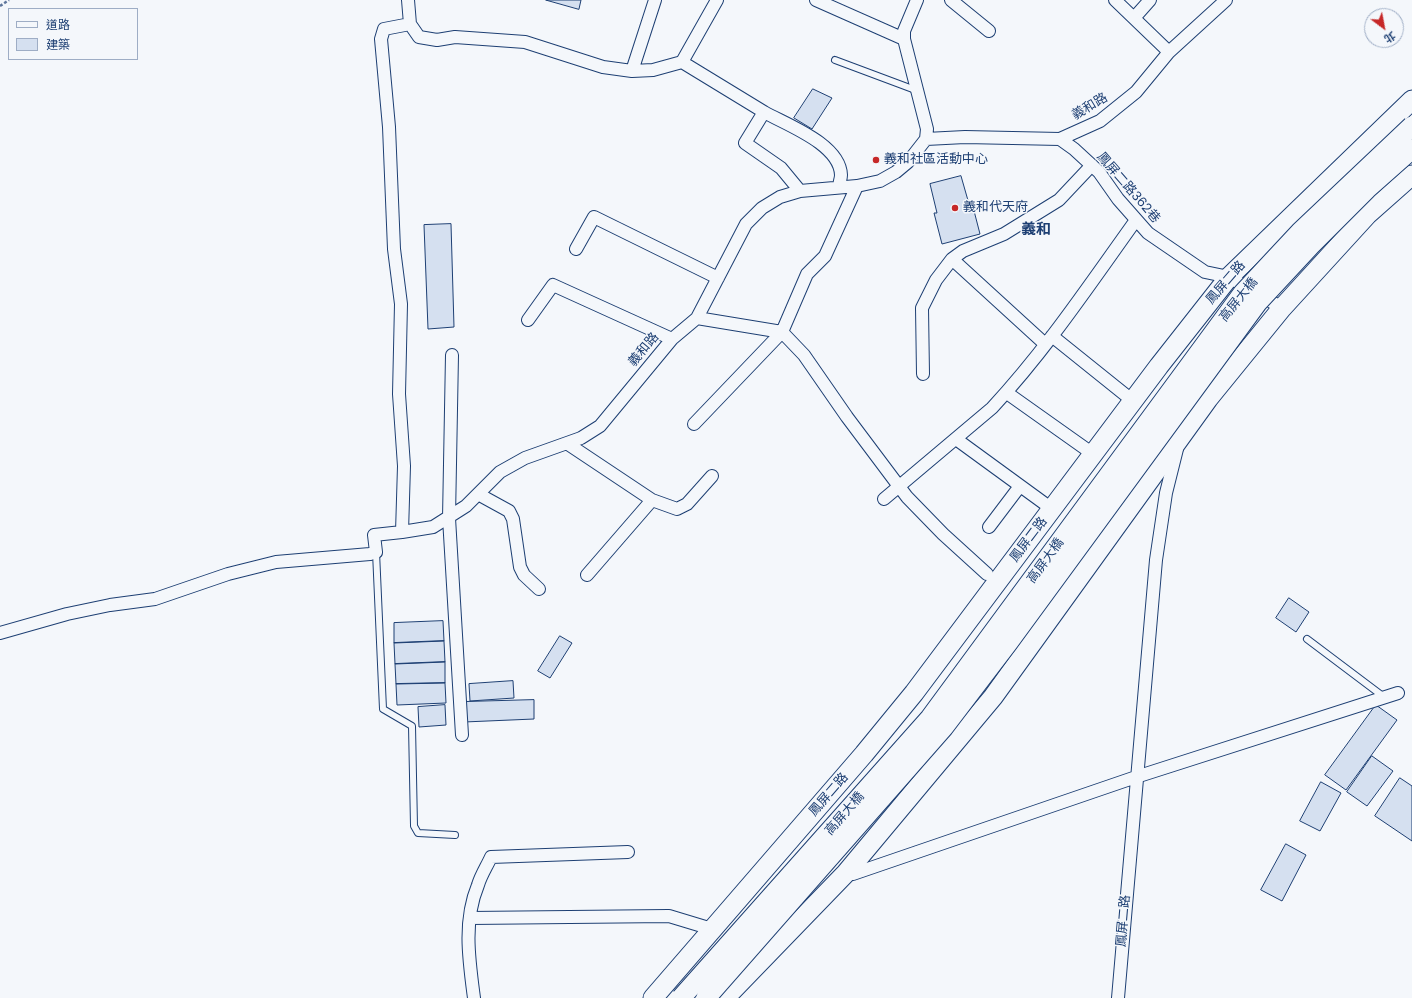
<!DOCTYPE html>
<html>
<head>
<meta charset="utf-8">
<style>
	body { margin:0 }
	#map { position:relative; width:1412px; height:998px; overflow:hidden; background:#f4f7fb; font-family:Poppins,"Noto Sans TC",sans-serif }
	canvas { display:block }
	.legend { position:absolute; left:8px; top:8px; width:130px; height:52px; box-sizing:border-box; background:#f4f7fb; border:1px solid #9eadc5; margin:0; padding:5px 7px; list-style:none; font-size:12px; color:#1d3f73 }
	.legend li { display:flex; align-items:center; gap:8px; height:20px }
	.legend b { width:20px; border:1px solid #9eadc5 }
	.north { position:absolute; left:1364px; top:8px; width:40px; height:40px; box-sizing:border-box; background:#f4f7fb; border:1px solid #9eadc5; border-radius:50%; rotate:148deg; font-size:11px; font-weight:700; line-height:16px; text-align:center; color:#1d3f73 }
	.north::after { content:''; display:block; margin:auto; width:14px; height:18px; background:#c62828; clip-path:polygon(50% 0,100% 100%,50% 72%,0 100%) }
</style>
</head>
<body>
<div id="map">
<canvas width="1412" height="998"></canvas>
<ul class="legend">
<li><b style="height:5px;background:#f4f7fb"></b>道路</li>
<li><b style="height:11px;background:#d5e0f0"></b>建築</li>
</ul>
<div class="north">北</div>
</div>
<script>
const context = document.querySelector('canvas').getContext('2d');
context.lineJoin = 'round';
function paint(path, color) { context.fillStyle = color; context.fill(path, 'evenodd'); }
function strokePath(path, color, width, dash) { context.strokeStyle = color; context.lineWidth = width; context.lineCap = dash ? 'butt' : 'round'; context.setLineDash(dash || []); context.stroke(path); }
function write(font, color, halo, rows, align = 'center') {
  context.font = font + ' Poppins,"Noto Sans TC",sans-serif'; context.lineWidth = 3; context.setLineDash([]); context.textBaseline = 'middle'; context.strokeStyle = halo; context.fillStyle = color; for (const [text, x, y, turn = 0] of rows) {
    context.save(); context.translate(x, y); context.rotate((+turn || 0) * Math.PI / 180); context.textAlign = isNaN(turn) ? turn : align; if (halo) context.strokeText(text, 0, 0); context.fillText(text, 0, 0); context.restore();
  }
}
const building = new Path2D(`
	M546,0H581L579,9Z
	M813,89L832,98L812,129L794,118Z
	M961,176L969,204L972,203L980,234L942,244L934,213H937L930,184Z
	M451,224L454,327L428,329L424,225Z
	M1289,598L1309,612L1296,632L1276,618Z
	M443,621L444,641L394,643V623Z
	M560,636L572,643L550,678L538,671Z
	M444,641L445,662L395,664L394,643Z
	M445,662V683L396,684L395,664Z
	M513,681L514,698L470,701L469,684Z
	M445,683L446,703L397,705L396,684Z
	M534,700V719L464,722L463,702Z
	M445,705L446,725L419,727L418,707Z
	M1376,705L1397,720L1346,790L1325,775Z
	M1372,756L1393,771L1367,806L1347,792Z
	M1400,778L1412,786V841L1375,816Z
	M1321,782L1341,793L1320,831L1300,821Z
	M1286,844L1306,855L1282,901L1261,890Z`);
const path = new Path2D(`
	M0,6L9,0`);
const service = new Path2D(`
	M835,60L918,91
	M376,552L383,709L412,726L414,826L418,833L455,835
	M1307,639L1384,697`);
const minor = new Path2D(`
	M408,0L410,24L419,37L437,40L455,37L525,42L603,67L632,71L653,70L682,62L764,112L745,143L781,168L800,191
	M816,0L904,39
	M951,0L989,31
	M1115,0L1169,52
	M1134,18L1150,0
	M410,24L384,29L381,39L389,127L394,249L401,304L399,394L404,466L402,532L433,527L466,506L500,472L525,458L581,438L600,426L672,339L697,318L746,224L762,208L780,197L800,191L857,186L880,181L896,172L908,162L926,139L927,129L904,39V31L917,0
	M682,62L717,0
	M632,71L655,0
	M764,112C787,125 840,144 841,175C841,179 839,183 839,187
	M926,139L965,137L1060,139L1100,121L1136,92L1169,52L1226,0
	M1060,139L1074,149L1099,172L1118,199L1148,233L1205,272L1229,277L1282,308
	M576,249L594,217L718,278
	M952,259L1045,344
	M697,318L782,332L804,355L847,417L907,497L943,534L987,574
	M528,320L553,285L672,339
	M1052,336L1133,401
	M452,355L449,518L462,735
	M923,374L922,308L936,280L952,259L963,251L1004,234L1059,200L1092,165
	M1007,393L1093,454
	M694,424L782,332L807,274L825,256L857,186
	M956,439L1052,509
	M568,444L652,500L677,509L687,504L712,476
	M478,494L509,511L513,519L520,567L524,575L539,589
	M884,499L992,408C1046,350 1090,284 1136,220
	M989,527L1020,486
	M587,575L652,500
	M0,633L67,614L110,605L155,599L228,574L276,562L370,554L376,552L374,535L402,532
	M846,873L853,874L1136,777L1398,693
	M470,918L669,916L712,929
	M474,998C469,960 463,921 478,885C481,875 487,866 491,857L628,852
	M1118,998L1156,560L1166,493L1177,449`);
const primary = new Path2D(`
	M653,998L864,754L914,693L1159,366L1229,277L1412,100
	M725,998L846,873L993,697L1208,399L1282,308L1367,215L1412,175`);
const primaryBridge = new Path2D(`
	M681,998L930,718L1243,293L1300,232L1412,126
	M706,998L944,727L1008,643L1258,302L1311,245L1367,189L1412,149`);
const markers = [
	[876,160,4,"#c62828"],
	[955,208,4,"#c62828"]
];
const streetNames = [
	["義和路",1090,107,-31],
	["鳳屏二路362巷",1128,188,49],
	["鳳屏二路",1226,283,-49],
	["高屏大橋",1239,300,-51],
	["義和路",644,350,-50],
	["鳳屏二路",1029,540,-53],
	["高屏大橋",1046,561,-54],
	["鳳屏二路",829,795,-49],
	["高屏大橋",845,814,-49],
	["鳳屏二路",1124,921,-85]
];
const poiNames = [
	["義和社區活動中心",884,160],
	["義和代天府",963,208]
];
const quarterNames = [
	["義和",1036,230]
];
paint(building, '#d5e0f0');
strokePath(building, '#1d3f73', 1);
strokePath(service, '#1d3f73', 8);
strokePath(minor, '#1d3f73', 14);
strokePath(primary, '#1d3f73', 21);
strokePath(path, '#5e769c', 2.5, [3, 2]);
strokePath(service, '#f4f7fb', 6);
strokePath(minor, '#f4f7fb', 12);
strokePath(primary, '#f4f7fb', 19);
strokePath(primaryBridge, '#1d3f73', 21, []);
strokePath(primaryBridge, '#f4f7fb', 19);
for (const [x, y, r, color] of markers) { const dot = new Path2D(); dot.arc(x, y, r, 0, 2 * Math.PI); context.fillStyle = color; context.fill(dot); strokePath(dot, '#f4f7fb', 1.5); }
write('13px', '#1d3f73', '#f4f7fb', streetNames);
write('13px', '#1d3f73', '#f4f7fb', poiNames, 'left');
write('bold 15px', '#1d3f73', '#f4f7fb', quarterNames);
</script>
</body>
</html>
